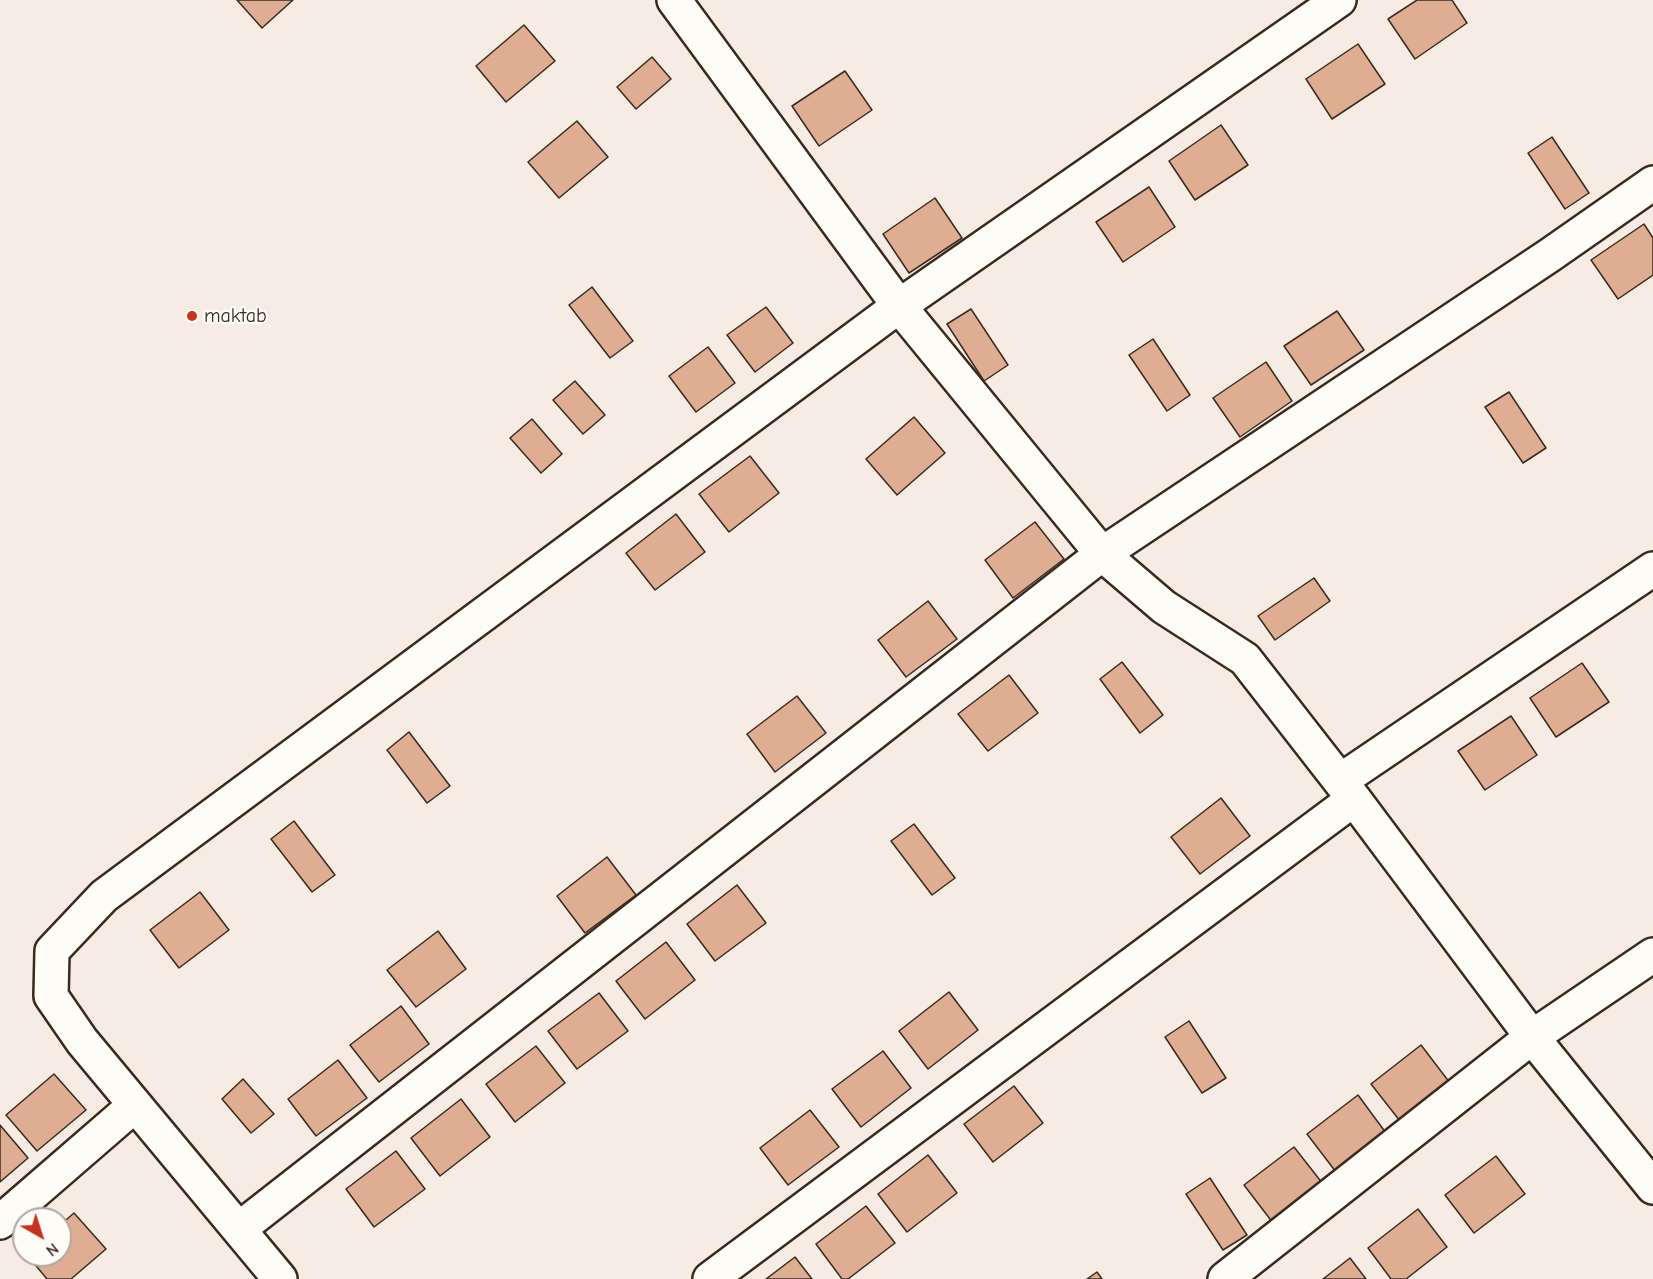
<!DOCTYPE html>
<html>
<head>
<meta charset="utf-8">
<style>
	body { margin:0 }
	#map { position:relative; width:1653px; height:1279px; overflow:hidden; background:#f7ece3; font-family:"Comic Neue",sans-serif }
	canvas { display:block }
	.north { position:absolute; left:12px; top:1207px; width:60px; height:60px; box-sizing:border-box; background:#fdfcf7; border:2px solid #afa8a0; border-radius:50%; rotate:141deg; font-size:16px; font-weight:700; line-height:24px; text-align:center; color:#3b2a1e }
	.north::after { content:''; display:block; margin:auto; width:21px; height:27px; background:#c8321e; clip-path:polygon(50% 0,100% 100%,50% 72%,0 100%) }
</style>
</head>
<body>
<div id="map">
<canvas width="1653" height="1279"></canvas>
<div class="north">N</div>
</div>
<script>
const context = document.querySelector('canvas').getContext('2d');
context.lineJoin = 'round';
function paint(path, color) { context.fillStyle = color; context.fill(path, 'evenodd'); }
function strokePath(path, color, width, dash) { context.strokeStyle = color; context.lineWidth = width; context.lineCap = dash ? 'butt' : 'round'; context.setLineDash(dash || []); context.stroke(path); }
function write(font, color, halo, rows, align = 'center') {
  context.font = font + ' "Comic Neue",sans-serif'; context.lineWidth = 4.5; context.setLineDash([]); context.textBaseline = 'middle'; context.strokeStyle = halo; context.fillStyle = color; for (const [text, x, y, turn = 0] of rows) {
    context.save(); context.translate(x, y); context.rotate((+turn || 0) * Math.PI / 180); context.textAlign = isNaN(turn) ? turn : align; if (halo) context.strokeText(text, 0, 0); context.fillText(text, 0, 0); context.restore();
  }
}
const building = new Path2D(`
	M237,0H293L262,28Z
	M1417,0H1452L1467,23L1415,59L1388,19Z
	M524,25L555,61L506,102L476,66Z
	M1358,44L1385,84L1332,119L1306,79Z
	M652,57L671,79L636,109L617,87Z
	M845,71L872,110L819,146L792,106Z
	M577,121L608,157L559,198L528,162Z
	M1221,125L1248,165L1195,200L1169,161Z
	M1552,137L1589,193L1565,209L1528,153Z
	M1149,187L1175,227L1123,262L1096,222Z
	M935,198L962,238L909,273L883,234Z
	M1644,224L1653,238V275L1618,299L1591,260Z
	M592,287L633,341L610,358L569,305Z
	M766,307L793,343L755,372L727,335Z
	M971,309L1008,365L984,381L947,324Z
	M1337,311L1364,350L1311,385L1284,346Z
	M1153,339L1190,395L1167,411L1129,355Z
	M708,347L735,383L696,412L669,376Z
	M1266,362L1292,401L1240,437L1213,398Z
	M575,381L605,415L583,434L553,400Z
	M1509,392L1546,448L1523,463L1485,407Z
	M914,417L945,453L897,495L866,459Z
	M532,419L562,454L541,473L510,438Z
	M750,456L779,493L729,532L699,494Z
	M676,514L705,552L655,590L626,553Z
	M1035,522L1064,559L1013,598L985,560Z
	M1314,578L1330,601L1275,640L1258,616Z
	M928,601L957,639L906,677L878,640Z
	M1122,662L1163,715L1140,733L1100,679Z
	M1582,663L1609,702L1556,737L1530,698Z
	M1009,675L1038,713L988,751L958,714Z
	M797,696L826,733L775,772L747,734Z
	M1511,716L1537,755L1485,790L1458,751Z
	M409,732L450,786L427,803L387,750Z
	M1221,798L1250,836L1200,874L1171,837Z
	M294,821L335,875L312,892L271,839Z
	M914,824L955,878L932,895L891,841Z
	M607,857L636,895L585,933L557,896Z
	M737,885L766,923L715,961L687,924Z
	M200,892L229,930L179,968L150,930Z
	M438,931L466,969L416,1007L387,970Z
	M666,942L695,980L645,1019L616,981Z
	M949,992L978,1030L928,1069L899,1031Z
	M599,993L628,1031L577,1069L548,1031Z
	M401,1006L429,1044L379,1082L350,1045Z
	M1189,1021L1226,1078L1202,1093L1165,1037Z
	M1421,1045L1450,1083L1400,1121L1371,1084Z
	M536,1046L565,1083L515,1122L486,1084Z
	M883,1051L911,1088L861,1127L832,1089Z
	M338,1060L367,1098L316,1136L288,1099Z
	M54,1074L86,1110L37,1151L6,1115Z
	M243,1079L274,1114L251,1133L222,1099Z
	M1014,1086L1043,1123L993,1162L964,1124Z
	M1358,1095L1386,1133L1336,1172L1307,1134Z
	M461,1099L490,1137L440,1176L411,1138Z
	M810,1110L839,1147L788,1185L760,1148Z
	M0,1125L28,1158L0,1182Z
	M1294,1147L1323,1184L1273,1223L1244,1185Z
	M396,1151L425,1189L374,1227L346,1189Z
	M928,1155L957,1193L907,1232L878,1194Z
	M1496,1156L1525,1194L1474,1233L1445,1195Z
	M1210,1178L1247,1235L1223,1250L1186,1194Z
	M866,1206L895,1243L848,1279H842L816,1244Z
	M1418,1209L1447,1247L1406,1279H1391L1368,1248Z
	M74,1213L106,1249L71,1279H47L27,1255H60V1225Z
	M795,1257L812,1279H766Z
	M1350,1258L1366,1279H1323Z
	M1097,1272L1102,1279H1087Z`);
const minor = new Path2D(`
	M674,0L899,306L1102,554L1164,607L1245,659L1354,799L1532,1037L1653,1187
	M1340,781L1653,569
	M0,1222L135,1105
	M239,1229L1102,554L1550,255L1653,183
	M280,1279L82,1041L51,996L52,951L104,896L899,306L1339,0
	M710,1279L1354,799
	M1225,1279L1532,1037L1653,955`);
const markers = [
	[192,316,6,"#c8321e"]
];
const poiNames = [
	["maktab",204,316]
];
paint(building, '#dfad92');
strokePath(building, '#3b2a1e', 1.5);
strokePath(minor, '#3b2a1e', 38);
strokePath(minor, '#fdfcf7', 33);
for (const [x, y, r, color] of markers) { const dot = new Path2D(); dot.arc(x, y, r, 0, 2 * Math.PI); context.fillStyle = color; context.fill(dot); strokePath(dot, '#fdfcf7', 2); }
write('20px', '#3b2a1e', '#fdfcf7', poiNames, 'left');
</script>
</body>
</html>
